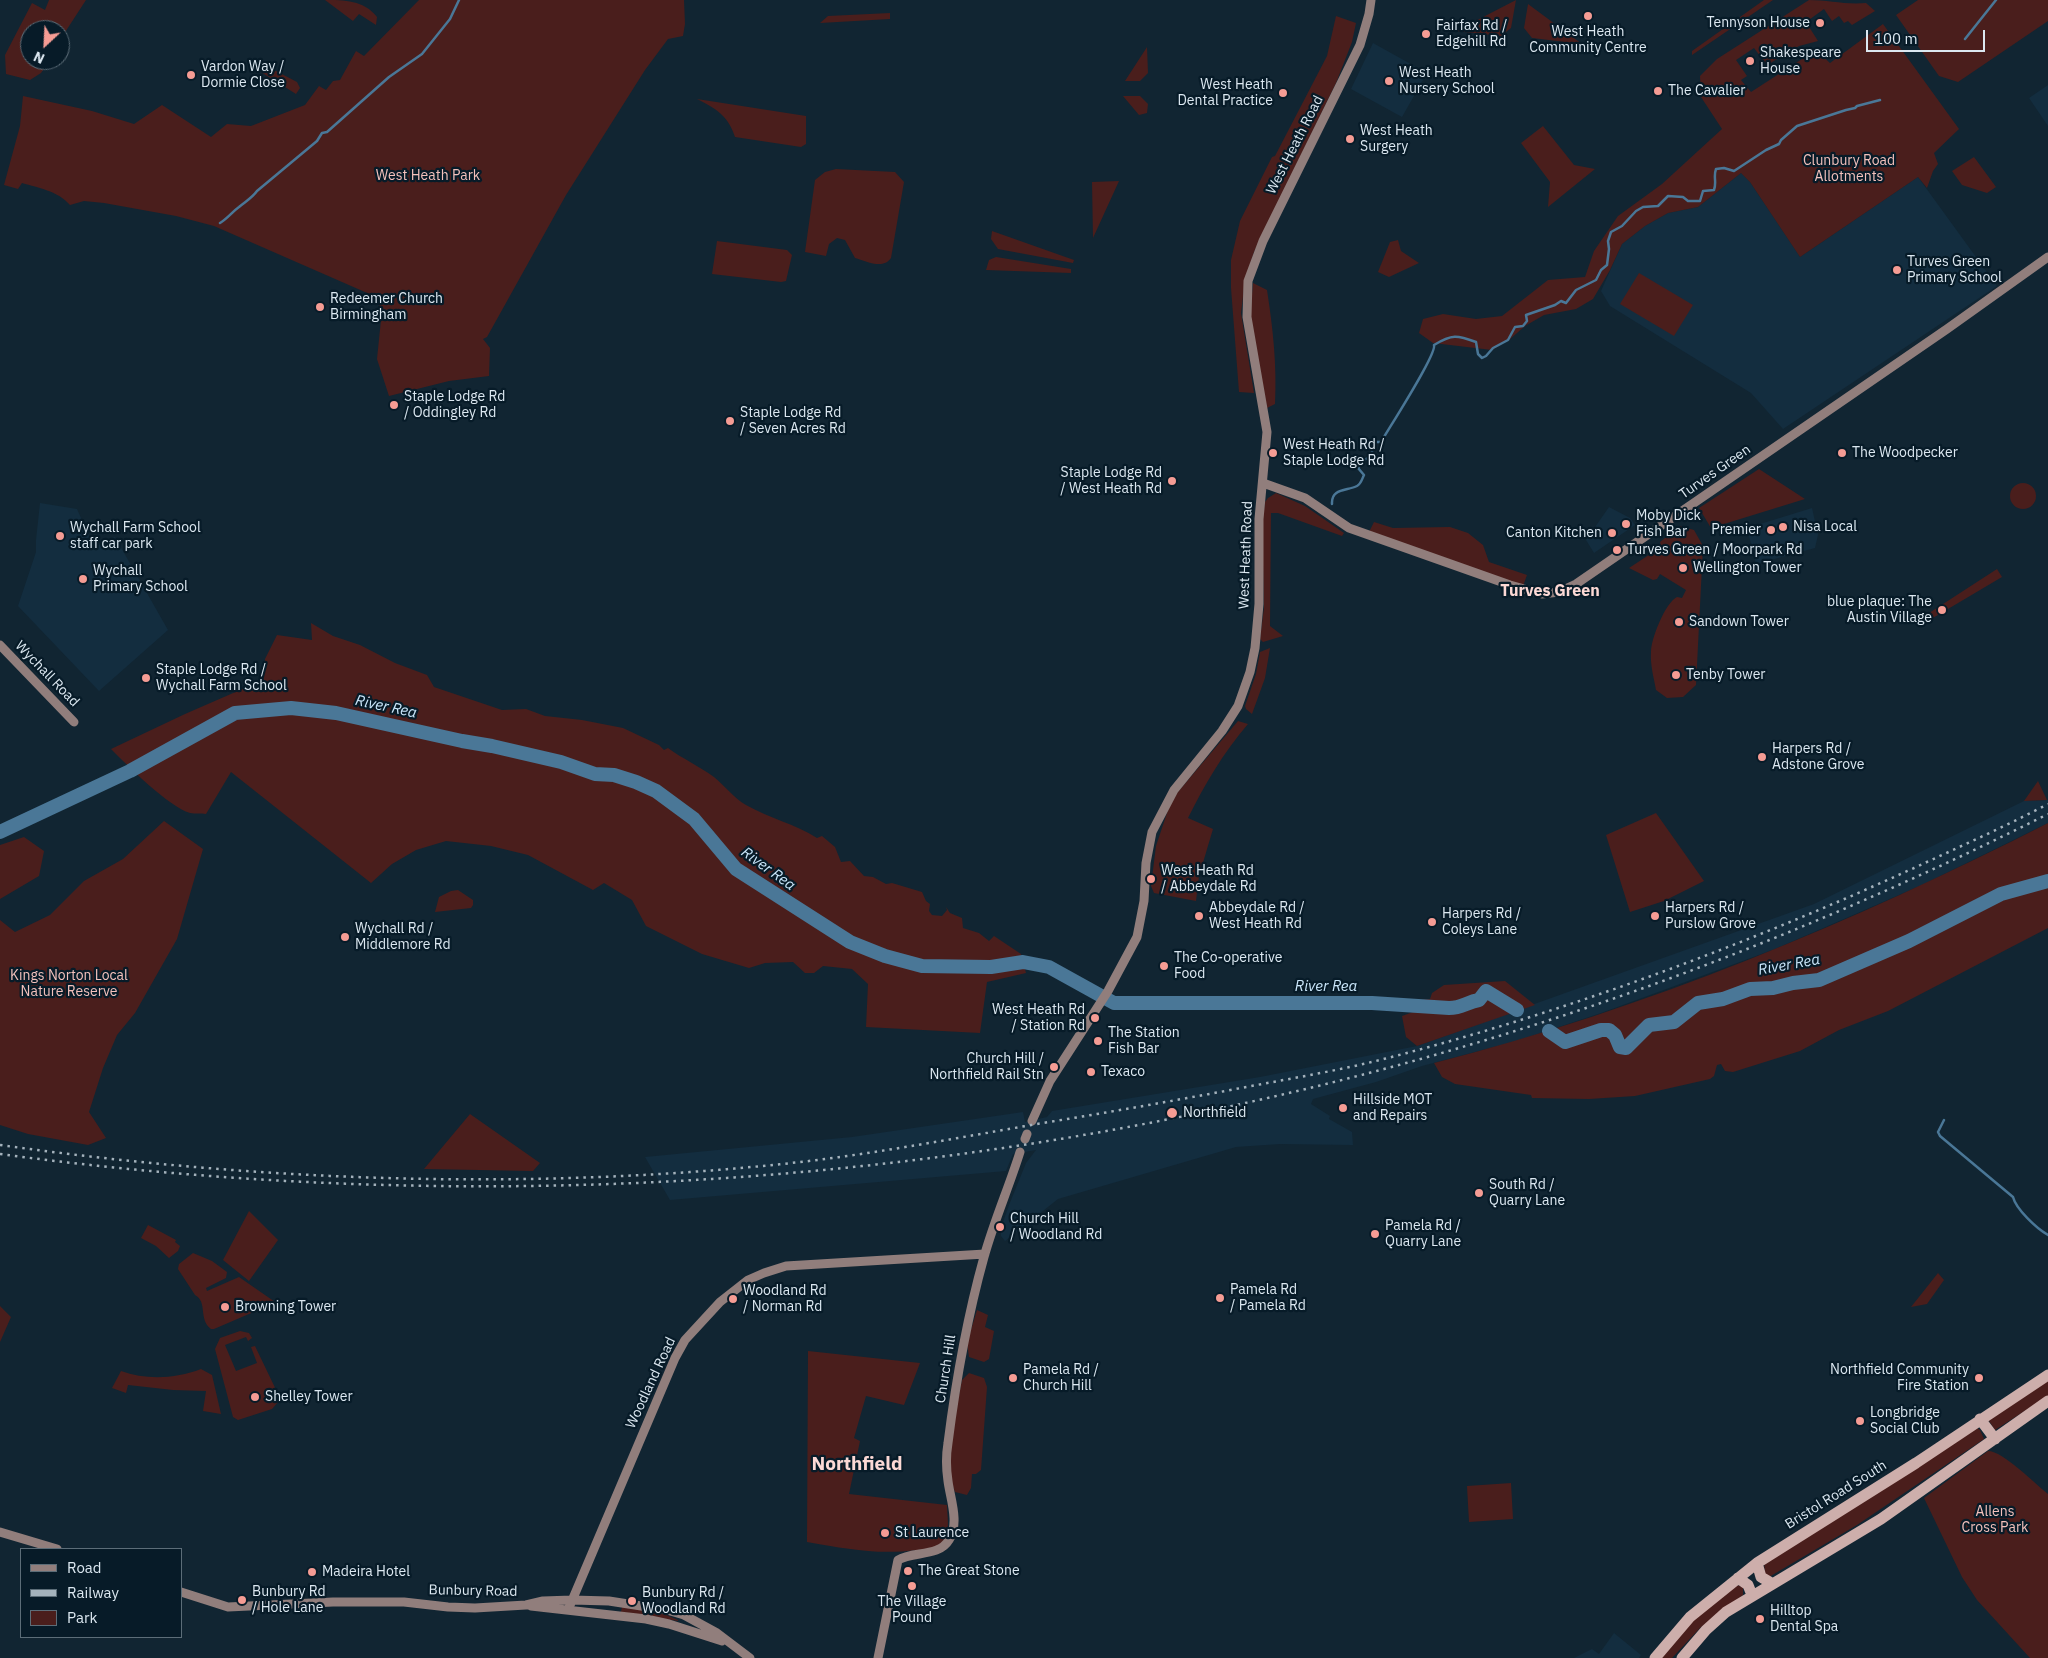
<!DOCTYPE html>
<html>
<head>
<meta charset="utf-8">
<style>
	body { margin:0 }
	#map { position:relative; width:2048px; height:1658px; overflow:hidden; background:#112532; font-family:"IBM Plex Sans",sans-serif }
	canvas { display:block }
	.legend { position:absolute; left:20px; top:1548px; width:162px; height:90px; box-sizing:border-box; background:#071b28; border:1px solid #5c6d78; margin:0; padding:6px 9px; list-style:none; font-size:15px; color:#dce8f1 }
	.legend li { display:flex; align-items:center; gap:10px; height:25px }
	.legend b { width:25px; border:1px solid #5c6d78 }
	.north { position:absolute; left:20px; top:20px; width:50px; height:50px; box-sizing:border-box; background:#071b28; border:1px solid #5c6d78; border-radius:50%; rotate:205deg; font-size:14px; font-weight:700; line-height:20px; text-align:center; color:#dce8f1 }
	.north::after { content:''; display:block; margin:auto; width:18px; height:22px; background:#f59c94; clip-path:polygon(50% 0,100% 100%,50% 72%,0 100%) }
	.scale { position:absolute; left:1866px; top:30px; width:119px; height:22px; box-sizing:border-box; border:2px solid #dce8f1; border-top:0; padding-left:6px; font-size:15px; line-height:18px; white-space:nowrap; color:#dce8f1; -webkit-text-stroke:4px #071b28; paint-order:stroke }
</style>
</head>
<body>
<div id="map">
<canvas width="2048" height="1658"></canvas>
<ul class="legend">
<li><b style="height:6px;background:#917e7c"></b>Road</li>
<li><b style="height:6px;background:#a4b2bc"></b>Railway</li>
<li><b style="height:14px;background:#4a1e1c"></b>Park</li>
</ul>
<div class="north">N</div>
<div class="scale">100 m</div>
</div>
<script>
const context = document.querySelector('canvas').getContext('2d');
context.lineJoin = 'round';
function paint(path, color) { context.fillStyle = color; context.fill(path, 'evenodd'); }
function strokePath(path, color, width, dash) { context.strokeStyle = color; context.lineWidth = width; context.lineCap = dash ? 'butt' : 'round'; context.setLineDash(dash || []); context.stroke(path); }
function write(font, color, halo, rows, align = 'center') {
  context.font = font + ' "IBM Plex Sans",sans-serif'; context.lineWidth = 4.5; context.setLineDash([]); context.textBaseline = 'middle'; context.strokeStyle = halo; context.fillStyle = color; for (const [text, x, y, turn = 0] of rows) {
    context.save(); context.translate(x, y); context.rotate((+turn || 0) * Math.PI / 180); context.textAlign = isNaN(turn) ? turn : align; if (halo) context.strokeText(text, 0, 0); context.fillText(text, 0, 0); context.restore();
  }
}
const built = new Path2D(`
	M1373,43L1427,73L1402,117L1351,89Z
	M2048,85V126L2029,98Z
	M1741,173L1750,182L1800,257L1918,177L1997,286L1783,429L1751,393L1610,306L1601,291L1622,244L1645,226L1668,213L1698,207Z
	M40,503L77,509L94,547L115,537L168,630L99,691L18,606L36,552V540Z
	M1609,507L1630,518L1635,525L1594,553L1586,540Z
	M1812,508L1818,535L1815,548L1756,564L1747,528Z
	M2048,800V823L1922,885L1775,949L1601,1013L1517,1041L1422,1066L1376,1082L1313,1099L1311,1104L1330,1116L1329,1119L1352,1132L1353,1145L1280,1144L1236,1147L1058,1199L1005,1241L1001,1236V1228L1009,1205L1026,1163L1036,1150L1013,1154L1006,1171L670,1200L645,1157L852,1137L1023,1112L1025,1122L1047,1117L1052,1111L1260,1077L1417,1046L1814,904L2024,801Z
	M1614,1633L1641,1655L1639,1658H1574L1592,1649L1599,1654Z`);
const green = new Path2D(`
	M49,0H86L60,40V30H30V60H50L41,73L30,80L6,74L5,55L32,3L45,10Z
	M325,0C344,0 364,0 377,17L376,25L359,14L353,21Z
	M419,0H684L685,24L683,36L668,39L645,70L566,195L487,337L483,339L490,348L489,376L449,381L389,396L377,359L382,310L374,296L214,226L176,216L104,203L84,201L70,205C58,191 39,188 22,183L18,189L4,185L20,126L23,96L92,111L134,124L162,105L211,137L227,124L251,126L305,105L319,86L326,90L333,81L340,80L356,51L364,56Z
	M1516,0L1511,28L1501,36L1456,31Z
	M1764,0H1773L1692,55V51Z
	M1809,0C1828,0 1846,5 1866,3L1875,11L1852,25L1848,21L1844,23L1839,16L1832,21L1824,9L1806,22L1818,41L1799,46L1767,65L1754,48L1736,60L1747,76L1741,80L1751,92L1816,50L1830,63L1883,24L1959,129L1934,153L1938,164L1933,171L1927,188L1918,177L1800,257L1750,182L1741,173L1698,207L1668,213L1645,226L1622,244L1610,270L1593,299L1576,309L1544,315L1525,326L1509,340L1492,350L1433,343L1419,333L1423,319L1443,314L1476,319L1502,316L1548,280L1585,277L1594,251L1618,216L1662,184L1722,129L1701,97L1700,76L1717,59Z
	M1918,0H2048V21L1958,82L1939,76L1896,15Z
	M1528,4L1582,44L1532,38L1524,28Z
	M890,13V19L820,23L828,16Z
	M1336,16L1356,23L1352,42L1336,83L1254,252L1245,280L1241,313L1254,393L1239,392L1231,288V260L1240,221L1272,157L1275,156L1327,56Z
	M1147,47L1148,73L1140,81H1125Z
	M276,71L297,82L300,88L296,94L261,72Z
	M1123,96H1140L1148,104L1147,113L1139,115Z
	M697,99L806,116V144L801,147L735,137C728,115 716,109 697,99Z
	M1543,126L1574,165L1595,169L1548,207L1550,182L1521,143Z
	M1974,157L1996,187L1987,193L1962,185L1952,171Z
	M836,169L895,172L904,182L891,258C883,270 866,261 855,258L845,240L837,238L829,244L826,256L805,252L815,180L825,172Z
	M1119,181L1093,238L1092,182Z
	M992,231L1074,260L1073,263L998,249L991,239Z
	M1398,240L1401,251L1419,263L1389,277L1378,272L1390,242Z
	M717,241L787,250L792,255L786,281L781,282L712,274Z
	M996,257L1071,269V273L986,270L989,260Z
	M1639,273L1693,305L1674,336L1620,304Z
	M1253,283L1267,290C1273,329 1277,365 1275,404L1267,408L1250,317Z
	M1759,469L1805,499L1711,528L1699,508Z
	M2010 496a13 13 0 1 1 26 0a13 13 0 1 1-26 0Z
	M1276,493L1305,506L1344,533L1342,536L1278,513H1271L1270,626L1283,636L1263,642L1260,639L1264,608L1262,522L1265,502L1268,498Z
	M1374,522L1393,528L1450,527L1468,533L1483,545L1489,562L1527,575L1523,586L1369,532Z
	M1680,526L1694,530L1703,546L1696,685L1683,697L1667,698L1656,690C1654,678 1650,665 1651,652C1651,639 1665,603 1677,597L1682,598L1686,590L1660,574L1657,579L1653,580L1629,568L1661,547L1660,542Z
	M1997,569L2002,577L1926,622L1922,621L1923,617Z
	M311,623L333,636L360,645L395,663L427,675L434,687L502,710L526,709L545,716L582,720L623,728L659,745L664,750L668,748C683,759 699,766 714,777C725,786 734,798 746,805C769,818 795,824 817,838L822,836L835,847L841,862L850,861L864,876L873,877L886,884L892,883L922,892L926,901L930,904L929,911L932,915L942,916L947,910L946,907L950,913L962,918L963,928L979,933L989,941L994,936L1021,954L1026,973L987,982L980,1033L866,1027L868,984L852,969L823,966L814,973H805L793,962L765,963L749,968L702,954L646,926L632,900L604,883L593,890L528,855L491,846L446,841L416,850L392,864L371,883L231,772L206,814C201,813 195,814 190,813C169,807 128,766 111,749L185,714L263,680L265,659L277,635L312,640Z
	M1270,648L1265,678L1252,714L1246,709L1245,706L1256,674L1260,652Z
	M1238,721L1248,724C1223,753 1205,784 1188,818L1213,829L1199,876L1196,901L1154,893L1151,886L1156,846L1168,810L1177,793Z
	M2038,781L2047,800L2024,801Z
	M1656,813L1704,881L1664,901L1630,912L1606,835Z
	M164,821L203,849L177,939L135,1013L117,1035L103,1068L89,1112L106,1138L88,1145L28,1134L0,1125V920L15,932L50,915L84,881L123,859Z
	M2048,823V928L1888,1011L1839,1030L1800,1051L1733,1072L1725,1071L1721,1064L1717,1065L1714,1076L1710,1079L1635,1096L1589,1099L1532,1098L1531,1095L1455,1084L1442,1077L1434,1063C1646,1009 1854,922 2048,823Z
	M24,837L44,851L39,876L0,899V845Z
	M458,890L473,900V905L471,908L435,912L439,897L451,891Z
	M1505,981L1535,1005L1417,1046L1406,1037L1402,1016L1413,1012L1419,1000L1430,999L1432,993L1444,985Z
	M470,1114L540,1163L533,1171L424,1169Z
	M249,1211L278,1240L249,1281L223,1260Z
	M148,1225L176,1240L175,1242L180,1246L178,1251L169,1258L156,1246L141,1238Z
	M193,1253L212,1261L227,1272L226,1278L206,1288L207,1291L239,1277L278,1304L263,1308L214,1329H211C198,1319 208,1302 195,1295L178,1269L179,1264Z
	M1938,1273L1944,1280L1927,1304L1911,1307Z
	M0,1306L11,1317L0,1342Z
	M977,1310L988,1315L985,1327L994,1331L989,1359L984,1362L969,1357L967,1343Z
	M240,1331L249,1333L252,1338L248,1341L246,1337L225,1345L236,1371L257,1363L251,1347L255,1346L279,1396V1401L272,1409L238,1420L233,1417L215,1349L220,1338Z
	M808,1351L920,1363L904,1405L866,1396L854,1438L860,1441L849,1494L947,1505C947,1515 951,1534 943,1542C936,1549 926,1549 918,1550C876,1555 848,1549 807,1542Z
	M201,1369L212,1375L221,1414L203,1411L206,1391L173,1390L128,1385L126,1393L112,1388L121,1371C146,1380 175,1379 201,1369Z
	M969,1373L984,1378L987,1387L981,1470L976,1474H972L971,1488L967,1495L955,1492C942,1462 956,1413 962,1380Z
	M2048,1380V1396L1995,1430L1987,1418Z
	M1976,1427L1980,1430L1984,1439L1857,1525L1769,1577L1765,1574L1764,1563Z
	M1988,1451C2003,1451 2035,1484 2048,1494V1658H2030L1977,1600L1962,1577L1924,1498Z
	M1511,1483L1513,1519L1469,1522L1467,1486Z
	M1734,1584L1743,1587V1595L1700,1628L1672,1658H1659L1696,1616Z
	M622,1606L664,1614L678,1620V1621L621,1612Z`);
const stream = new Path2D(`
	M1965,39L1996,0
	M220,223C228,218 232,212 239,207C246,201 252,198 257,191L317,141L322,133L327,132L389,77L422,54L450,19L459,0
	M1332,504C1331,488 1347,491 1357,486C1361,484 1362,479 1364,475L1358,468L1364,460L1372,456V442H1381C1389,428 1437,354 1434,345C1452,334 1457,335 1476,342L1478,354L1482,358L1486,356L1493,348L1508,340L1515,327L1523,326L1527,321L1526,315L1555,305L1561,301L1566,303L1576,290L1596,280L1601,270L1607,265L1609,249L1608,241L1611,232L1622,226L1636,211L1643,207L1658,206L1668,196L1683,197L1688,201H1700L1703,191L1714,190C1717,182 1713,177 1716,169L1724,168L1734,171L1766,150L1779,144L1781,140L1797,126L1846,110L1855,108L1857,106L1880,100
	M1944,1120L1938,1132L1940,1136L2013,1197C2016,1209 2036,1228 2048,1235`);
const river = new Path2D(`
	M0,832L130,771L235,713L291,708L336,713L462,741L492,746L561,762L595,774L614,775L636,782L656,791L694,819L736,869L850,942L885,956L922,966L991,967L1023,962L1049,967L1114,1003H1372L1449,1008C1462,1008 1467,1002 1479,1000L1486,991L1517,1010
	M1549,1031L1565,1042L1601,1030H1609L1615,1035L1620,1047L1626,1048L1649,1025L1674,1022L1698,1003L1723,999L1750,989L1773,988L1793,983L1819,980L1909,941L2001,894L2048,881`);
const secondary = new Path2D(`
	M1263,483L1305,498L1349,528L1510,585L1542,594L1559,592L1576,584L1947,329L2048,257
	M0,645L74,722
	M1032,1121L1050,1081L1108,991L1137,937L1144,901L1146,863L1152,832L1174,790L1222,731L1238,706L1250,672L1255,648L1259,604V519L1267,432L1247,317L1248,281L1263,241L1360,45L1369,14L1371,0
	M1025,1139L1027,1134
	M0,1532L57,1549
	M181,1592L228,1607L333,1602H404L448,1607L475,1608L526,1605L543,1601L572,1600L609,1601L667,1610L684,1615L717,1633L750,1658
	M531,1606L646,1619L669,1624L722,1641
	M568,1610L675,1358L685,1340L720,1302L748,1280L764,1273L786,1266L985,1254
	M878,1658L898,1560C913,1551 939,1557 949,1540C960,1523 950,1498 948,1481C946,1468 946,1455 948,1443C956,1380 967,1318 984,1257C994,1221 1009,1187 1020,1152`);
const highway = new Path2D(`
	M1980,1419L1995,1439
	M1757,1563L1761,1577L1773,1584
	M1738,1578L1748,1585L1752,1595
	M1655,1658L1690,1617L1757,1563L1916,1463L2048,1375
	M1682,1658L1706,1630L1726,1612L1881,1519L2048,1401`);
const rail = new Path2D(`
	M0,1145C258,1181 522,1191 782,1164C870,1155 956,1138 1043,1123C1117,1111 1189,1098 1262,1084C1300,1077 1339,1070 1376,1061C1561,1014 1741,947 1914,868C1959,847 2004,827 2048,804
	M0,1154C522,1224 1058,1181 1559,1017C1727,962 1890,893 2048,814`);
const markers = [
	[1588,16,5,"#f59c94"],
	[1820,23,5,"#f59c94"],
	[1426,34,5,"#f59c94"],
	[1750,61,5,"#f59c94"],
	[191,75,5,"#f59c94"],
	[1389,81,5,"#f59c94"],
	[1658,91,5,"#f59c94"],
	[1283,93,5,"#f59c94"],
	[1350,139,5,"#f59c94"],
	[1897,270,5,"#f59c94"],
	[320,307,5,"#f59c94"],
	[394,405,5,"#f59c94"],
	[730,421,5,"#f59c94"],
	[1273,453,5,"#f59c94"],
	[1842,453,5,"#f59c94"],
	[1172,481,5,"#f59c94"],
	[1626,524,5,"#f59c94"],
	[1783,527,5,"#f59c94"],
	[1771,530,5,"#f59c94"],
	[1612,533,5,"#f59c94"],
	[60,536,5,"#f59c94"],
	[1617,550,5,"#f59c94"],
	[1683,568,5,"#f59c94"],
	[83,579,5,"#f59c94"],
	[1942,610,5,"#f59c94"],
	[1679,622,5,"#f59c94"],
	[1676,675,5,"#f59c94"],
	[146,678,5,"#f59c94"],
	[1762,757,5,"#f59c94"],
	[1151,879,5,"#f59c94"],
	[1199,916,5,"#f59c94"],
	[1655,916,5,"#f59c94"],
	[1432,922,5,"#f59c94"],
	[345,937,5,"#f59c94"],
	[1164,966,5,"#f59c94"],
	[1095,1018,5,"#f59c94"],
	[1098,1041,5,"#f59c94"],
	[1054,1067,5,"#f59c94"],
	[1091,1072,5,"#f59c94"],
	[1343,1108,5,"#f59c94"],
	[1172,1113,6,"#f59c94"],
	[1479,1193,5,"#f59c94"],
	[1000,1227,5,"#f59c94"],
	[1375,1234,5,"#f59c94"],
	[1220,1298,5,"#f59c94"],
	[733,1299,5,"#f59c94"],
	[225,1307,5,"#f59c94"],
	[1013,1378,5,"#f59c94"],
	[1979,1378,5,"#f59c94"],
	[255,1397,5,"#f59c94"],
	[1860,1421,5,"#f59c94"],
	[885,1533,5,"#f59c94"],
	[908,1571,5,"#f59c94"],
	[312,1572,5,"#f59c94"],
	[912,1586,5,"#f59c94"],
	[242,1600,5,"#f59c94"],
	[632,1601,5,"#f59c94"],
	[1760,1619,5,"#f59c94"]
];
const poiNames = [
	["Tennyson House",1810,23,"right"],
	["Fairfax Rd /",1436,26],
	["Edgehill Rd",1436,42],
	["West Heath",1588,32,"center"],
	["Community Centre",1588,48,"center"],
	["Shakespeare",1760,53],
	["House",1760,69],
	["Vardon Way /",201,67],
	["Dormie Close",201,83],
	["West Heath",1399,73],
	["Nursery School",1399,89],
	["West Heath",1273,85,"right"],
	["Dental Practice",1273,101,"right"],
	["The Cavalier",1668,91],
	["West Heath",1360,131],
	["Surgery",1360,147],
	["Turves Green",1907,262],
	["Primary School",1907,278],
	["Redeemer Church",330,299],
	["Birmingham",330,315],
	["Staple Lodge Rd",404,397],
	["/ Oddingley Rd",404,413],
	["Staple Lodge Rd",740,413],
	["/ Seven Acres Rd",740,429],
	["West Heath Rd /",1283,445],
	["Staple Lodge Rd",1283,461],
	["The Woodpecker",1852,453],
	["Staple Lodge Rd",1162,473,"right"],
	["/ West Heath Rd",1162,489,"right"],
	["Moby Dick",1636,516],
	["Fish Bar",1636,532],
	["Nisa Local",1793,527],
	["Wychall Farm School",70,528],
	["staff car park",70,544],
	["Premier",1761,530,"right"],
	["Canton Kitchen",1602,533,"right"],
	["Turves Green / Moorpark Rd",1627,550],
	["Wellington Tower",1693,568],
	["Wychall",93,571],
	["Primary School",93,587],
	["blue plaque: The",1932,602,"right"],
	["Austin Village",1932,618,"right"],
	["Sandown Tower",1689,622],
	["Staple Lodge Rd /",156,670],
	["Wychall Farm School",156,686],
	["Tenby Tower",1686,675],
	["Harpers Rd /",1772,749],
	["Adstone Grove",1772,765],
	["West Heath Rd",1161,871],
	["/ Abbeydale Rd",1161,887],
	["Abbeydale Rd /",1209,908],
	["West Heath Rd",1209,924],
	["Harpers Rd /",1665,908],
	["Purslow Grove",1665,924],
	["Harpers Rd /",1442,914],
	["Coleys Lane",1442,930],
	["Wychall Rd /",355,929],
	["Middlemore Rd",355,945],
	["The Co-operative",1174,958],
	["Food",1174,974],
	["West Heath Rd",1085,1010,"right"],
	["/ Station Rd",1085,1026,"right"],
	["The Station",1108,1033],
	["Fish Bar",1108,1049],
	["Church Hill /",1044,1059,"right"],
	["Northfield Rail Stn",1044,1075,"right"],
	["Texaco",1101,1072],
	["Hillside MOT",1353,1100],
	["and Repairs",1353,1116],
	["Northfield",1183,1113],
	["South Rd /",1489,1185],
	["Quarry Lane",1489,1201],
	["Church Hill",1010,1219],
	["/ Woodland Rd",1010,1235],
	["Pamela Rd /",1385,1226],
	["Quarry Lane",1385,1242],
	["Pamela Rd",1230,1290],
	["/ Pamela Rd",1230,1306],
	["Woodland Rd",743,1291],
	["/ Norman Rd",743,1307],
	["Browning Tower",235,1307],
	["Pamela Rd /",1023,1370],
	["Church Hill",1023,1386],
	["Northfield Community",1969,1370,"right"],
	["Fire Station",1969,1386,"right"],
	["Shelley Tower",265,1397],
	["Longbridge",1870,1413],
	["Social Club",1870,1429],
	["St Laurence",895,1533],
	["The Great Stone",918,1571],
	["Madeira Hotel",322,1572],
	["Bunbury Rd",252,1592],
	["/ Hole Lane",252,1608],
	["Bunbury Rd /",642,1593],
	["Woodland Rd",642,1609],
	["The Village",912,1602,"center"],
	["Pound",912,1618,"center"],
	["Hilltop",1770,1611],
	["Dental Spa",1770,1627]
];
const streetNames = [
	["West Heath Road",1295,145,-63],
	["Turves Green",1715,472,-35],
	["West Heath Road",1246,555,-88],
	["Wychall Road",47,674,46],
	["Church Hill",946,1369,-81],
	["Woodland Road",651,1383,-65],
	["Bristol Road South",1836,1495,-32],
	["Bunbury Road",473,1591,1]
];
const parkNames = [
	["Clunbury Road",1849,161],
	["Allotments",1849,177],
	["West Heath Park",428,176],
	["Kings Norton Local",69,976],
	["Nature Reserve",69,992],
	["Allens",1995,1512],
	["Cross Park",1995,1528]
];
const waterNames = [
	["River Rea",386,707,12],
	["River Rea",768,869,36],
	["River Rea",1789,965,-10],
	["River Rea",1326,987]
];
const quarterNames = [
	["Turves Green",1550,591]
];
const districtNames = [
	["Northfield",857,1465]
];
paint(built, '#132d3f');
paint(green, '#4a1e1c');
strokePath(stream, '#4a7797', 2.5);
strokePath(river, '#4a7797', 14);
strokePath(secondary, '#917e7c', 9);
strokePath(highway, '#cdaeab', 11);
strokePath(rail, '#a4b2bc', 2.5, [2.5, 5]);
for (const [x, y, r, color] of markers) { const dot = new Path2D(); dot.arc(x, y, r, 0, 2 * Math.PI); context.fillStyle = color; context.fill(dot); strokePath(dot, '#071b28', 2); }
write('14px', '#dce8f1', '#071b28', poiNames, 'left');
write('14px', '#dce8f1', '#071b28', streetNames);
write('14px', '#f4c1bc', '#071b28', parkNames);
write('italic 15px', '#cbe7fb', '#071b28', waterNames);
write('bold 16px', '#fcd9d5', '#071b28', quarterNames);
write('bold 19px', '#fcd9d5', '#071b28', districtNames);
</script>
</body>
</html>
